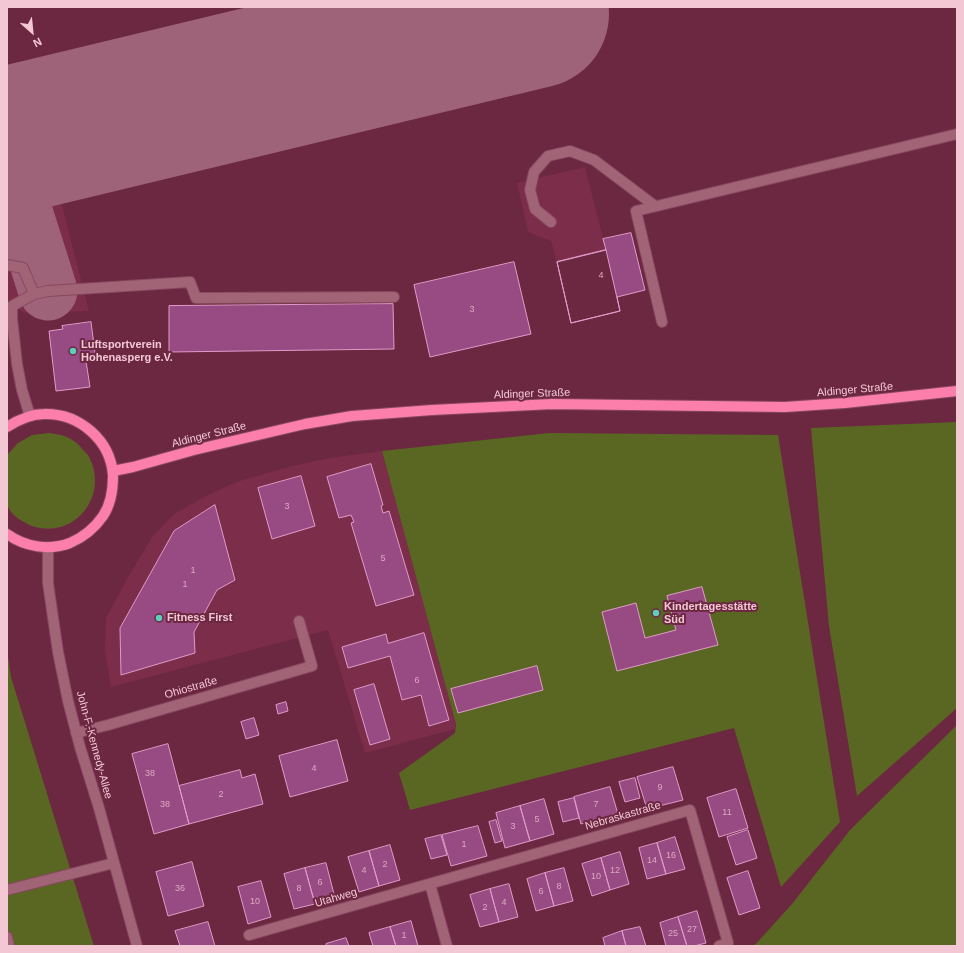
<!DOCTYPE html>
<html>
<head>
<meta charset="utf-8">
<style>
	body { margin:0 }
	#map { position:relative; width:964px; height:953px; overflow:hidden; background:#6c2741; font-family:Arial,sans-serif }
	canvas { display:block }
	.frame { position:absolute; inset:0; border:8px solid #f3c8d4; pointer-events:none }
	.north { position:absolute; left:12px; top:12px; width:40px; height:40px; -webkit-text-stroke:3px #6c2741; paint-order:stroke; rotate:153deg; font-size:11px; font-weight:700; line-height:16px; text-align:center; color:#f3c8d4 }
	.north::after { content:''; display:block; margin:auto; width:14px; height:18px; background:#f3c8d4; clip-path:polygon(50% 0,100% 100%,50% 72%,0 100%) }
</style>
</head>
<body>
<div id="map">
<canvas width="964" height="953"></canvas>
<div class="frame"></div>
<div class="north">N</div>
</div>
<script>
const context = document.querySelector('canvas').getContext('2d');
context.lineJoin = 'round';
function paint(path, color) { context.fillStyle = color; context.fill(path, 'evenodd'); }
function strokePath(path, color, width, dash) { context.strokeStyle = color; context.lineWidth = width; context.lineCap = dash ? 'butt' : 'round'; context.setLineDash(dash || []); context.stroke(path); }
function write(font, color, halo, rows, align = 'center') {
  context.font = font + ' Arial,sans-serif'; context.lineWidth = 4; context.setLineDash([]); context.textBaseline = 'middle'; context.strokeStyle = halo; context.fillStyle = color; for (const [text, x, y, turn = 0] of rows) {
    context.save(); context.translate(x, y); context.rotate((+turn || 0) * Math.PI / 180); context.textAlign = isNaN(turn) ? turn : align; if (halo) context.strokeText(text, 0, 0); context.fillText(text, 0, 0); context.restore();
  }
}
const built = new Path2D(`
	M52,166L89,311L25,313L7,303V176Z
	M585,167L606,250L557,262L551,241L528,232L517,183Z
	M382,451L456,724L455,729L365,753L328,630L111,687L105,651L106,618L127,579L152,537L174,514L206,496L236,482L292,466L329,458Z`);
const green = new Path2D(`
	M957,422V708L857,796L829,626L811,428Z
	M49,433C54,434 59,434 64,436C71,438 79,444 83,450C85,452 88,454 89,457C93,464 95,473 95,480C95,514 63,537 32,526C23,522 12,516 8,507C5,502 7,464 7,455L18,443L32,435Z
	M549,433L778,435L840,822L781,887L734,728L410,810L399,773L455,733L456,724L382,451Z
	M7,649L11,677L94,946H7Z
	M957,725V946H754L792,904L850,830Z`);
const taxiway = new Path2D(`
	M7,157L11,174L48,291`);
const runway = new Path2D(`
	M7,141L535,14`);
const building = new Path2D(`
	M631,233L645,290L617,297L620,311L571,323L557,262L606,250L603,239Z
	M606,250L620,311L571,323L557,262Z
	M514,262L531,334L430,357L414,285Z
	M393,304L394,349L169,352V306Z
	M91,322L96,360L86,361L90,387L56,391L49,331L63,329L62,326Z
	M371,464L383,505L381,506L383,513L389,511L414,595L376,606L351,523L354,522L351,515L339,518L327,477Z
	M301,476L315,526L272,539L258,488Z
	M215,505L235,580L217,590L194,632L195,653L121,675L120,628L174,531Z
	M702,587L718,645L617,671L602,612L636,603L645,638L676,630L667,596Z
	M424,633L449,720L429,726L421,695L402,700L390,656L348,668L342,647L386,634L388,643Z
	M537,666L543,690L458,713L451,689Z
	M374,684L390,739L370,745L354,690Z
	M286,702L288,711L278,714L276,705Z
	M254,718L259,735L246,739L241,722Z
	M337,740L348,781L290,797L279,756Z
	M168,744L189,824L154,834L132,754Z
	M673,767L683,800L647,809L637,777Z
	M240,770L242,778L255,774L263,804L189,824L179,786Z
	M635,778L640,798L625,802L619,782Z
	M610,787L618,814L581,824L574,797Z
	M736,789L748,828L719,837L707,798Z
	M574,798L579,818L563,822L558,802Z
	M544,799L554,834L530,841L520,806Z
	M520,806L530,841L505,848L496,813Z
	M496,820L502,841L495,843L489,822Z
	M478,826L487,856L451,866L442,835Z
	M748,830L757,858L736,865L727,837Z
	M441,835L447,855L431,859L425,839Z
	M675,837L685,869L666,874L657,843Z
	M657,843L666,874L647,879L639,848Z
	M390,845L400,880L379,886L369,851Z
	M369,851L379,886L359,892L348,857Z
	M620,852L629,884L610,890L601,858Z
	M601,858L610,890L592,896L582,864Z
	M192,862L204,906L168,916L156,872Z
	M326,863L335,898L315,904L305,868Z
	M305,868L315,904L294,909L284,874Z
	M564,868L573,901L554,906L545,873Z
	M748,871L760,908L739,915L727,878Z
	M545,873L554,906L536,911L527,879Z
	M261,881L271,917L248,924L238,887Z
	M509,884L518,917L499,922L490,889Z
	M490,889L499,922L480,927L470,895Z
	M697,911L706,943L694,946H687L678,917Z
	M678,917L687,946H666L660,923Z
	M411,921L418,946H396L390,927Z
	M208,922L215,946H180L175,931Z
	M390,927L396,946H373L369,933Z
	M640,927L646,946H626L622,931Z
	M622,931L626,946H605L603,938Z
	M346,938L349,946H326V944Z`);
const minor = new Path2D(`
	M551,222L535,209L530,190L534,172L548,156L570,151L594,160L655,206
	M7,265L23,268L34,294
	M662,322L636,211L957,134
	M30,416L22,390L17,364L12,318V306L34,294L48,291L190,282L196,298L394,297
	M48,547V583L58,652L68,701L80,747L99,808L137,946
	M76,733L108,725L312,666L299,621
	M430,884L447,946
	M7,890L114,863
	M249,935L690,810L728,943L719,946
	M7,937L9,946`);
const major = new Path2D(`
	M7,427C18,420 30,414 44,414C79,413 111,440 113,476C113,490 111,504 103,516C94,529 84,537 70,543C49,551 25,547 7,534
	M113,471L133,467L194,450L305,424L352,416L432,410L552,404L785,407L845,403L957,391`);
const markers = [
	[73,351,4,"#5dceb9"],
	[656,613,4,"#5dceb9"],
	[159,618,4,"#5dceb9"]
];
const numberNames = [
	["4",601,276],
	["3",472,310],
	["3",287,507],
	["5",383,559],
	["1",193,571],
	["1",185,585],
	["6",417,681],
	["4",314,769],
	["38",150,774],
	["9",660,788],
	["2",221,795],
	["38",165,805],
	["7",596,805],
	["11",727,813],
	["5",537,820],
	["3",513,827],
	["1",464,845],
	["16",671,856],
	["14",652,861],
	["2",385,865],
	["4",364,871],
	["12",615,871],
	["10",596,877],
	["6",320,883],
	["8",559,887],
	["36",180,889],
	["8",299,889],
	["6",541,892],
	["10",255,902],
	["4",504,903],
	["2",485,908],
	["27",692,930],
	["25",673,934],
	["1",404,936]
];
const poiNames = [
	["Luftsportverein",81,345],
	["Hohenasperg e.V.",81,358],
	["Kindertagesstätte",664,607],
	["Süd",664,620],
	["Fitness First",167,618]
];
const streetNames = [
	["Aldinger Straße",855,390,-5],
	["Aldinger Straße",532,394,-2],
	["Aldinger Straße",209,435,-14],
	["Ohiostraße",191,688,-16],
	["John-F.-Kennedy-Allee",94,745,75],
	["Nebraskastraße",623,816,-16],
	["Utahweg",336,898,-16]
];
paint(built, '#7b2d4a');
paint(green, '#5a6723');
strokePath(taxiway, '#9e6378', 59);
strokePath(runway, '#9e6378', 148);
paint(building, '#984b82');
strokePath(building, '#e09bc9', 1);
strokePath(minor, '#87475e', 12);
strokePath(major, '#87475e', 12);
strokePath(minor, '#a16477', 10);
strokePath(major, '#fb7faa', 10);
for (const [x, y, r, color] of markers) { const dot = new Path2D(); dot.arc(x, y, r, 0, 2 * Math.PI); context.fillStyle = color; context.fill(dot); strokePath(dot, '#6c2741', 1.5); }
write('9px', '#dca9c0', null, numberNames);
write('bold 11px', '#f3c8d4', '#6c2741', poiNames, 'left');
write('11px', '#f3c8d4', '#6c2741', streetNames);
</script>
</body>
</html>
